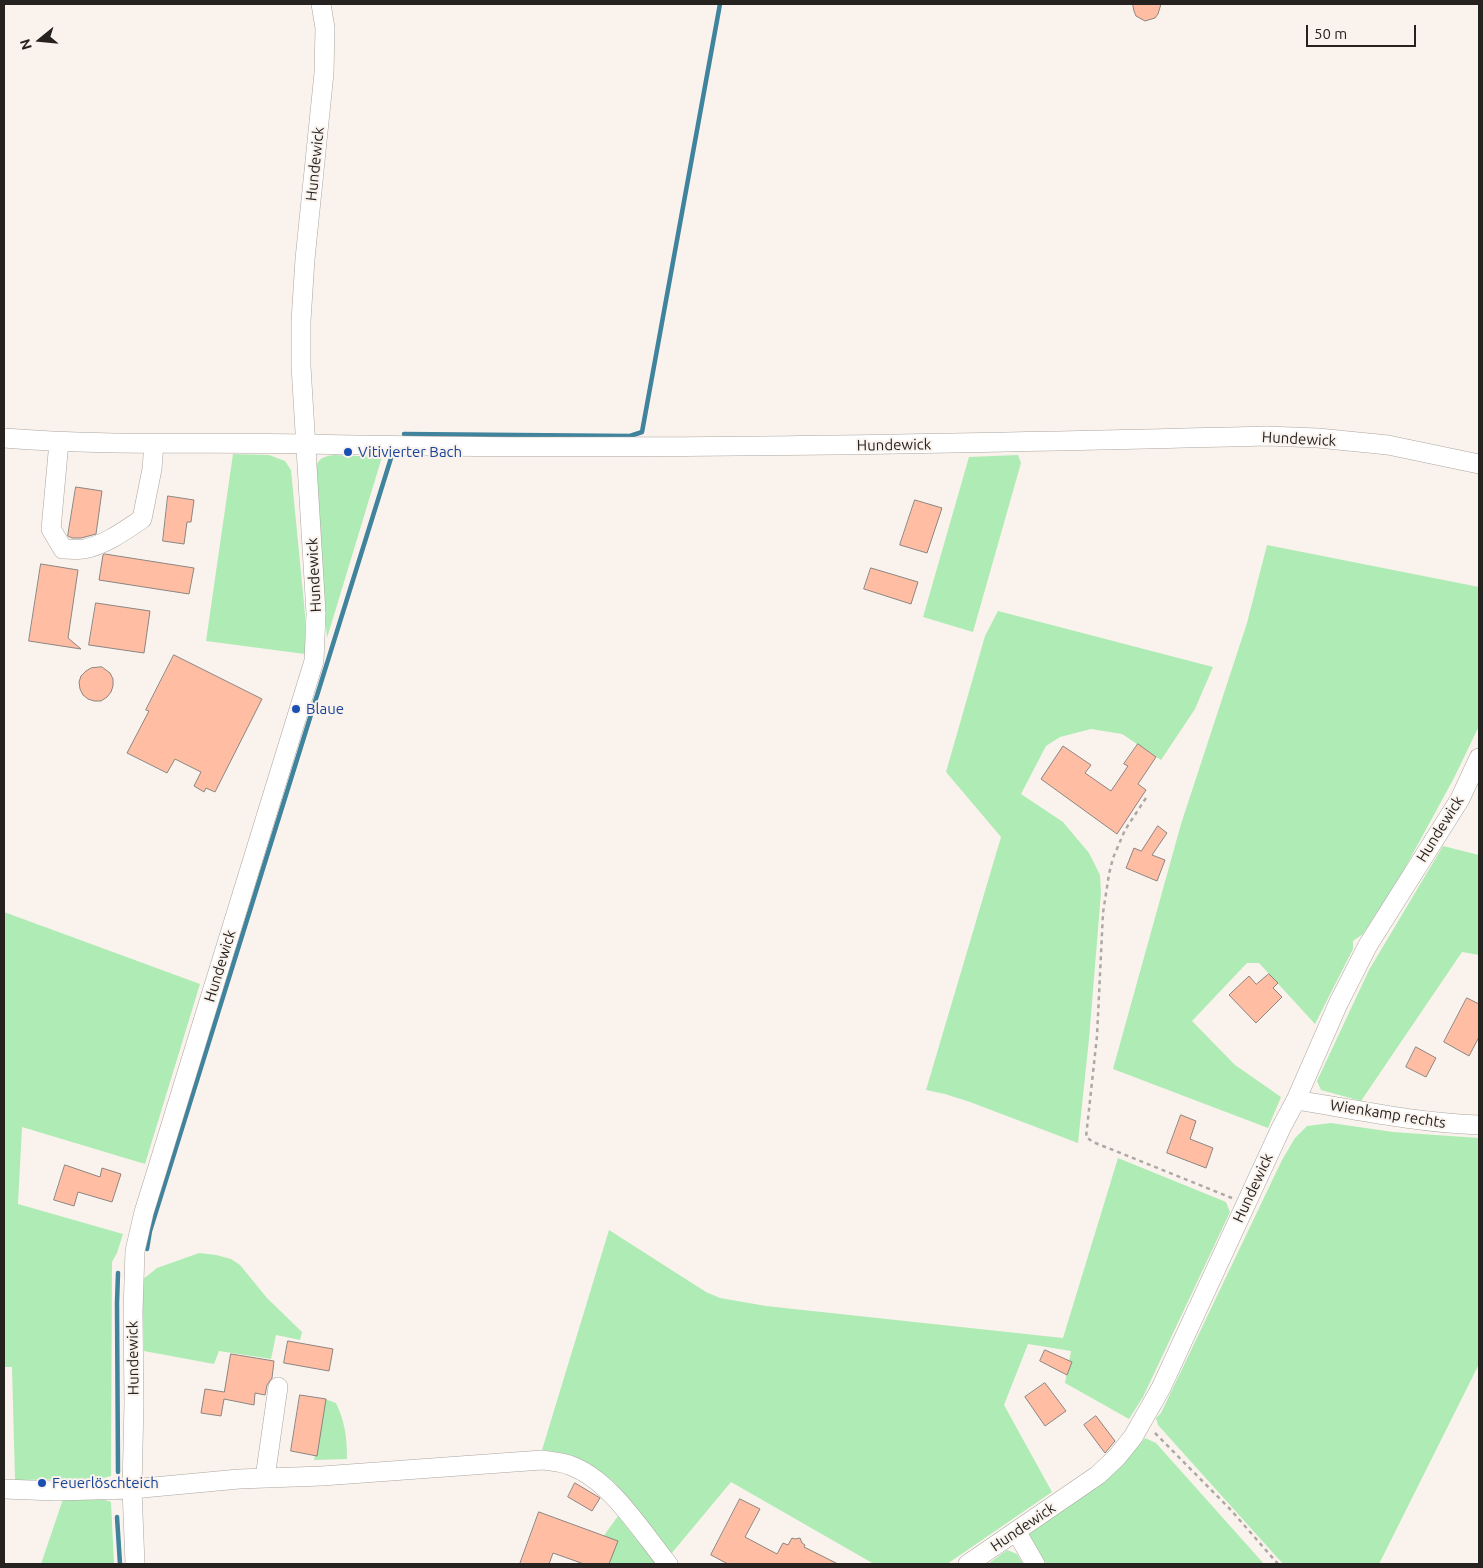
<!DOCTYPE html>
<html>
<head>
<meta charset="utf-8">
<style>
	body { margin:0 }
	#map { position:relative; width:1483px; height:1568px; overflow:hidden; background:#faf3ed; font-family:Ubuntu,sans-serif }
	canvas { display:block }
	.frame { position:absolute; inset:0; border:5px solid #252220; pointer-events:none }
	.north { position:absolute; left:15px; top:15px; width:50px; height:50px; -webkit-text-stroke:4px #faf3ed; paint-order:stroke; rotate:253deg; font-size:14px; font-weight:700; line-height:20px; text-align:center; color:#252220 }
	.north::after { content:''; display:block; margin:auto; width:18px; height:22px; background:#252220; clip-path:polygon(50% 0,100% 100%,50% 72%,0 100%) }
	.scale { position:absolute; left:1306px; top:25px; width:110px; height:22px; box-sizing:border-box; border:2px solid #252220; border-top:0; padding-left:6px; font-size:15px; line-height:18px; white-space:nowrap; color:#252220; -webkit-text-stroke:4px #faf3ed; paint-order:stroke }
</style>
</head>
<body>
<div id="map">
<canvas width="1483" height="1568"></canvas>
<div class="frame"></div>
<div class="north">N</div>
<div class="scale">50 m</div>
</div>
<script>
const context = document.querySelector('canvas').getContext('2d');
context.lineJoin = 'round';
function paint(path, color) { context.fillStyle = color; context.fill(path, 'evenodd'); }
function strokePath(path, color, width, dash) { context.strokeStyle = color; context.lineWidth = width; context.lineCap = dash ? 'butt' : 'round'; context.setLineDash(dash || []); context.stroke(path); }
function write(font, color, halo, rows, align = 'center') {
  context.font = font + ' Ubuntu,sans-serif'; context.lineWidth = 4; context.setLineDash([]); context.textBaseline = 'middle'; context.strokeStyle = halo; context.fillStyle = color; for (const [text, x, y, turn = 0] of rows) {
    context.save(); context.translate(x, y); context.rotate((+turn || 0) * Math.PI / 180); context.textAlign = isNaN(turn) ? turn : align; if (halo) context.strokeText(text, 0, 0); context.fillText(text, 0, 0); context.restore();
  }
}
const green = new Path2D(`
	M233,454L269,455L285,461L291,470L305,614V654L206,641Z
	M334,455L382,457L327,638L313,475C318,461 318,457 334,455Z
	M1018,455L1021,463L973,632L923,617L969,457Z
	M1267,545L1479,587V726L1454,778L1400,877L1363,934L1353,941V949L1315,1024L1259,963H1247L1192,1021L1235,1065L1281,1097L1268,1128L1113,1069L1181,824L1247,623Z
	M998,611L1213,667L1195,709L1161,760L1122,734L1091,729L1060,737L1046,746L1021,794L1063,822L1089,853L1100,875L1101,893L1089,1039L1078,1143L970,1102L945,1094L926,1090L1001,837L946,772L985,636Z
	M1443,846L1479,855V955L1462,952L1361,1101L1321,1090L1317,1081L1369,970Z
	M4,912L200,984L145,1164L22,1127L18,1204L123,1234L117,1253L112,1262L111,1476L100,1479L15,1480L12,1367H4Z
	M1331,1123L1393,1132L1479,1138V1364L1379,1564H1283L1158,1425L1156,1418L1161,1413L1282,1160L1295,1138L1307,1126Z
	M1118,1158L1226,1202L1230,1212L1143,1397L1129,1419L1065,1383L1071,1351L1028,1344L1004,1405L1052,1492L947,1564H874L731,1482L671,1554L615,1483L598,1470L580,1459L563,1453L542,1450L609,1230L706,1292L720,1298L766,1306L1063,1338Z
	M199,1253L216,1255L231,1259L240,1265L267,1298L302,1332L300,1340L276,1335L271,1359L219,1351L214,1364L144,1351L142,1280L157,1268Z
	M325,1399L336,1403C345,1422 347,1437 347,1459L314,1460Z
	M1145,1438L1156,1443L1264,1564H1043L1028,1537L1029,1531L1129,1457Z
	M63,1499H102L111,1502L114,1564H41Z
	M618,1516L656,1564H596C592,1548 609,1529 618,1516Z
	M1007,1550L1017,1554L1023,1564H988Z`);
const stream = new Path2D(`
	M404,434L630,436L642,432L720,4
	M147,1249L150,1231L391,458
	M118,1273L117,1303L118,1472
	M117,1517L120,1564`);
const building = new Path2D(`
	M1133,4H1161L1158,14L1155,18L1145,21L1136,16L1134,11Z
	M76,487L102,491L96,534L81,538H72L68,536Z
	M168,496L194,500L191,522H187L184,544L163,541Z
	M915,500L942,508L927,553L900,545Z
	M105,554L194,568L189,594L99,580L103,555Z
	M41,564L78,570L68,638L81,649L29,641Z
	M871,568L918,582L911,604L864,589Z
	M96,603L150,611L144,653L89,645Z
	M174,655L262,699L215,792L206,788L204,792L194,786L201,772L175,759L167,773L127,753L149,711L146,710Z
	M102,667L110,673L113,679V686L111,692L107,697L101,701H94L88,699L83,695L80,689L79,682L81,676L86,671L91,668Z
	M1138,744L1156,757L1138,784L1146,790L1117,834L1041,779L1063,746L1091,765L1085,773L1111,791L1128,766L1124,764Z
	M1158,826L1167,833L1152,855L1165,860L1157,881L1126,868L1134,848L1141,851Z
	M1269,974L1278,983L1273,988L1282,997L1256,1023L1229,995L1249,976L1256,984Z
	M1467,998L1479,1004V1037L1469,1056L1444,1042Z
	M1416,1047L1436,1058L1426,1077L1406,1067Z
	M1181,1115L1196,1121L1190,1139L1213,1148L1206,1168L1167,1153Z
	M65,1165L100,1177L102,1168L121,1174L112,1202L78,1192L74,1206L54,1200Z
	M288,1341L333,1349L329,1371L284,1363Z
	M1045,1350L1072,1362L1067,1375L1040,1361Z
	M231,1354L274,1361L272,1378L267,1385L265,1395L255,1393L254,1405L224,1399L221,1416L201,1413L205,1389L224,1392Z
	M1045,1383L1066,1411L1045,1426L1025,1397Z
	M300,1395L326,1399L317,1456L291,1451Z
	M1096,1416L1115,1441L1105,1453L1084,1425Z
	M575,1483L600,1498L592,1511L568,1497Z
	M740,1499L760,1509L745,1537L777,1554L783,1543L788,1545L792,1538L795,1539L800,1538L802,1543L805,1545L804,1547L838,1564H728L711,1555Z
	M539,1512L618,1541L609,1564H584L553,1553L549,1564H520Z`);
const path = new Path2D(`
	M1146,798L1125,830L1113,858L1109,874L1103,913L1097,1036L1086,1137L1093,1142L1232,1198
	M1155,1433L1230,1509L1278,1564`);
const minor = new Path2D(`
	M4,438C105,446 207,442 308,444C628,451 947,444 1267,436L1318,438L1388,445L1479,464
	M59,442L51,529L63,549C70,549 78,550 84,549C105,545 124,531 142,519L152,469L154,443
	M1296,1100C1357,1110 1418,1123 1479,1125
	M265,1478L278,1387
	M4,1489L56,1491L132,1489L239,1479L322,1476L542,1460C551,1461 561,1462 569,1465C610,1479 641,1531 668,1564
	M1016,1531L1035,1564
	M135,1564L132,1489L134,1403L133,1312L135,1251L144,1212L158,1167L314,661L316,613L301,366V321L305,259L324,73L325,28L321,4
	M968,1564L1098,1475L1117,1457L1133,1437L1161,1388L1281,1128L1296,1100L1338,1004L1368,945L1460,799L1479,758`);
const markers = [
	[348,452,5,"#1a4fb4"],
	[296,709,5,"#1a4fb4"],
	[42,1483,5,"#1a4fb4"]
];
const streetNames = [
	["Hundewick",315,164,-84],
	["Hundewick",1299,439,3],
	["Hundewick",894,445,-1],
	["Hundewick",314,575,-93],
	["Hundewick",1440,829,-58],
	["Hundewick",220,966,-73],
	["Wienkamp rechts",1388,1114,9],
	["Hundewick",1253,1188,-65],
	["Hundewick",133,1358,-91],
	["Hundewick",1023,1527,-34]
];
const transitNames = [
	["Vitivierter Bach",358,452],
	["Blaue",306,709],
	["Feuerlöschteich",52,1483]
];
paint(green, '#afebb5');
strokePath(stream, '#3f839c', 4.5);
paint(building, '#ffbea3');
strokePath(building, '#8c8480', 1);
strokePath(minor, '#aba5a0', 20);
strokePath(path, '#aea8a4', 2.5, [4, 4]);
strokePath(minor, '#fff', 19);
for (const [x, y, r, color] of markers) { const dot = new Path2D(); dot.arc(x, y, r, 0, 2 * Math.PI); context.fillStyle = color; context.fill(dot); strokePath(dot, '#faf3ed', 2); }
write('15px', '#252220', '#faf3ed', streetNames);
write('15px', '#164399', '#faf3ed', transitNames, 'left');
</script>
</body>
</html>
